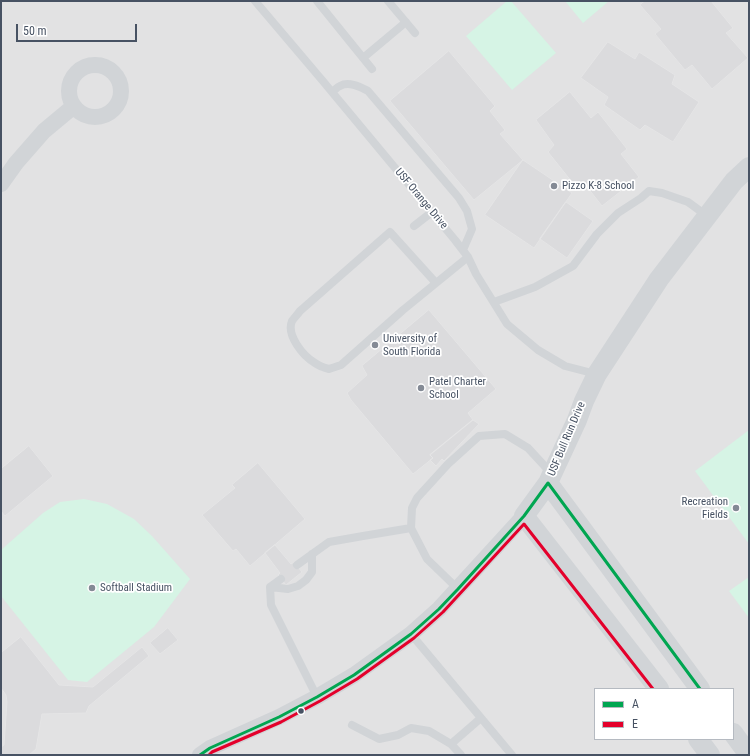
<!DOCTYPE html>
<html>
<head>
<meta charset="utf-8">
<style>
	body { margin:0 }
	#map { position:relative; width:750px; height:756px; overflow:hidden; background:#f4f3f3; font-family:"Roboto Condensed",sans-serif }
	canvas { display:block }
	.frame { position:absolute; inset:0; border:2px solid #475263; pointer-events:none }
	.legend { position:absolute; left:594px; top:688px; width:140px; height:52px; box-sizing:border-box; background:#fff; border:1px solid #b5bac1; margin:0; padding:5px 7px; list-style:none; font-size:12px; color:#475263 }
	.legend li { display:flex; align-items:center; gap:8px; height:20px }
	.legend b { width:20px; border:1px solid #b5bac1 }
	.scale { position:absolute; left:16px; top:24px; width:121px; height:18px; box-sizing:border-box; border:2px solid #475263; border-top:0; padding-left:5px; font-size:12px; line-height:14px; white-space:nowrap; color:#475263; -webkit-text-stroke:3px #fff; paint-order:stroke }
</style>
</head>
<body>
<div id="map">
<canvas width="750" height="756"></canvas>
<div class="frame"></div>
<ul class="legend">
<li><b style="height:5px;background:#00a651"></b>A</li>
<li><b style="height:5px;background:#e4002b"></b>E</li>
</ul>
<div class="scale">50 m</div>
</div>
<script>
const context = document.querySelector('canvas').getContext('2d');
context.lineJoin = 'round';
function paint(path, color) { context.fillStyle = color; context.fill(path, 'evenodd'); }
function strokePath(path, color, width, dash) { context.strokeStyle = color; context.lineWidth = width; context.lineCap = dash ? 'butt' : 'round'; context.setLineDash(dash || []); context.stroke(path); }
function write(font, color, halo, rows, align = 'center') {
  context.font = font + ' "Roboto Condensed",sans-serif'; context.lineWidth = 3.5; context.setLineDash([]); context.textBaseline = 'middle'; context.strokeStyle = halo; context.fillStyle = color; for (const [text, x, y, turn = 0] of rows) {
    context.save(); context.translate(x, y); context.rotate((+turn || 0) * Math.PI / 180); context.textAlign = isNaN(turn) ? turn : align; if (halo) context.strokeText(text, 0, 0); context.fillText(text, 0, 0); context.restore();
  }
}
const education = new Path2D(`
	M1,1H749V755H1ZM595,689H733V739H595Z`);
const green = new Path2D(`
	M507,1H511L556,53L512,90L466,36Z
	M565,1H609L583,23Z
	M749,430V544L695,471Z
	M84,499L107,504L134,519L152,536L190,579L154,627L87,682L68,680L1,596V550L43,513L60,502Z
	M749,577V618L729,591Z`);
const building = new Path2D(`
	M645,1H711L733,28L726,33L748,58L712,89L692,65L685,70L655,34L661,29L640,5Z
	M608,42L635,59L639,52L675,75L672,84L699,102L673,142L645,125L640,130L604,105L608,97L581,78Z
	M449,51L495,106L490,111L505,130L500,134L523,160L474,200L390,101Z
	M570,92L591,118L598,112L627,149L621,154L639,177L602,206L584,183L576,187L548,152L554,145L536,120Z
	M523,160L572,193L534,248L485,215Z
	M566,202L593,221L567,258L540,239Z
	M429,310L496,389L468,413L473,420L430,455L433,458L413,474L351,400L347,393L367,375L362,366Z
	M473,420L479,424L444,461L442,459L436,466L430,460L433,458L430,455Z
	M29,446L53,476L5,516L1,511V469Z
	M258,463L305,519L250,566L236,549L233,551L202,515L235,488L232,485Z
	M275,545L291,564L294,562L302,572L286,585L278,575L280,573L265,553Z
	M168,628L178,640L160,654L150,643Z
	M21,637L59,685L93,687L142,647L149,656L89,706L86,713L42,714L36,749L29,755H1V747L4,745L7,702L6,695L1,688V653Z`);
const service = new Path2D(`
	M255,1L322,80L455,240L468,257L476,274L507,324L538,350L565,366L596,374
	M317,1L372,69
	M388,1L415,33
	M363,58L406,22
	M332,92C335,90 337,87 340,86C349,81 360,87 368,91L459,198L467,211L472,229L463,250
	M414,226L432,212
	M436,283L390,232L300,311C298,314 294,318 292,321C286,335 303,356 315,363C319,366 325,368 329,369L341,365L403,310L468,257
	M494,302L535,287L573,266L597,234L618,213L641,198L649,191L662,193L688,202L707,216
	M297,565L329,542L363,536L411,528
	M281,579L270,587L271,605L317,697
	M270,587L288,589L298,586L306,580L312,572V554
	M458,589L427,559L411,528L412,508L417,498L448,464L479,436L505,434L528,448L552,474
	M411,634L512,755
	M352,725L379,739L398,735L411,728L429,731L451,744L461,755
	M451,744L481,718`);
const minor = new Path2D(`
	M69 91a26 26 0 1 1 52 0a26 26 0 1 1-52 0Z
	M1,184L16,163L44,131L74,106
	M200,755L210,748L279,717L317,697L354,675L411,634L439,609L524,516`);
const tertiary = new Path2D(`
	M548,483L700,689
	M659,689L524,516L548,483L552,474L577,420L584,401L597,374L659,279L734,181L749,167
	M733,733L749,755
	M698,739L710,755`);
const bus1 = new Path2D(`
	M200,755L210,748L279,717L317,697L354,675L411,634L439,609L458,589L524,516L548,483L700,689`);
const bus2 = new Path2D(`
	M209,755L212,752L281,722L320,701L357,679L414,638L443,612L524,524L653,689`);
const markers = [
	[554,186,4,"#848a95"],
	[375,345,4,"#848a95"],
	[421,388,4,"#848a95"],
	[736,508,4,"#848a95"],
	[92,588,4,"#848a95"],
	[301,711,3.5,"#475263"]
];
const poiNames = [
	["Pizzo K-8 School",562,186],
	["University of",383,339],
	["South Florida",383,352],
	["Patel Charter",429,382],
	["School",429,395],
	["Recreation",728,502,"right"],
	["Fields",728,515,"right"],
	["Softball Stadium",100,588]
];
const streetNames = [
	["USF Orange Drive",421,199,50],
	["USF Bull Run Drive",567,439,-67]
];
paint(education, '#e2e2e3');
paint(green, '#d6f4e5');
paint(building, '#dbdbdd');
strokePath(building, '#e5e5e6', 1);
strokePath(service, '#d1d4d7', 8);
strokePath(minor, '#d1d4d7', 16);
strokePath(tertiary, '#d1d4d7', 20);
strokePath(bus1, '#00a651', 3);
strokePath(bus2, '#e4002b', 3);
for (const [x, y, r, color] of markers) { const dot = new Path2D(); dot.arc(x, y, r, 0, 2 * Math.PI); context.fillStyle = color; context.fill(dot); strokePath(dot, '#fff', 1.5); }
write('11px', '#475263', '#fff', poiNames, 'left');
write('11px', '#475263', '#fff', streetNames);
</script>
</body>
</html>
